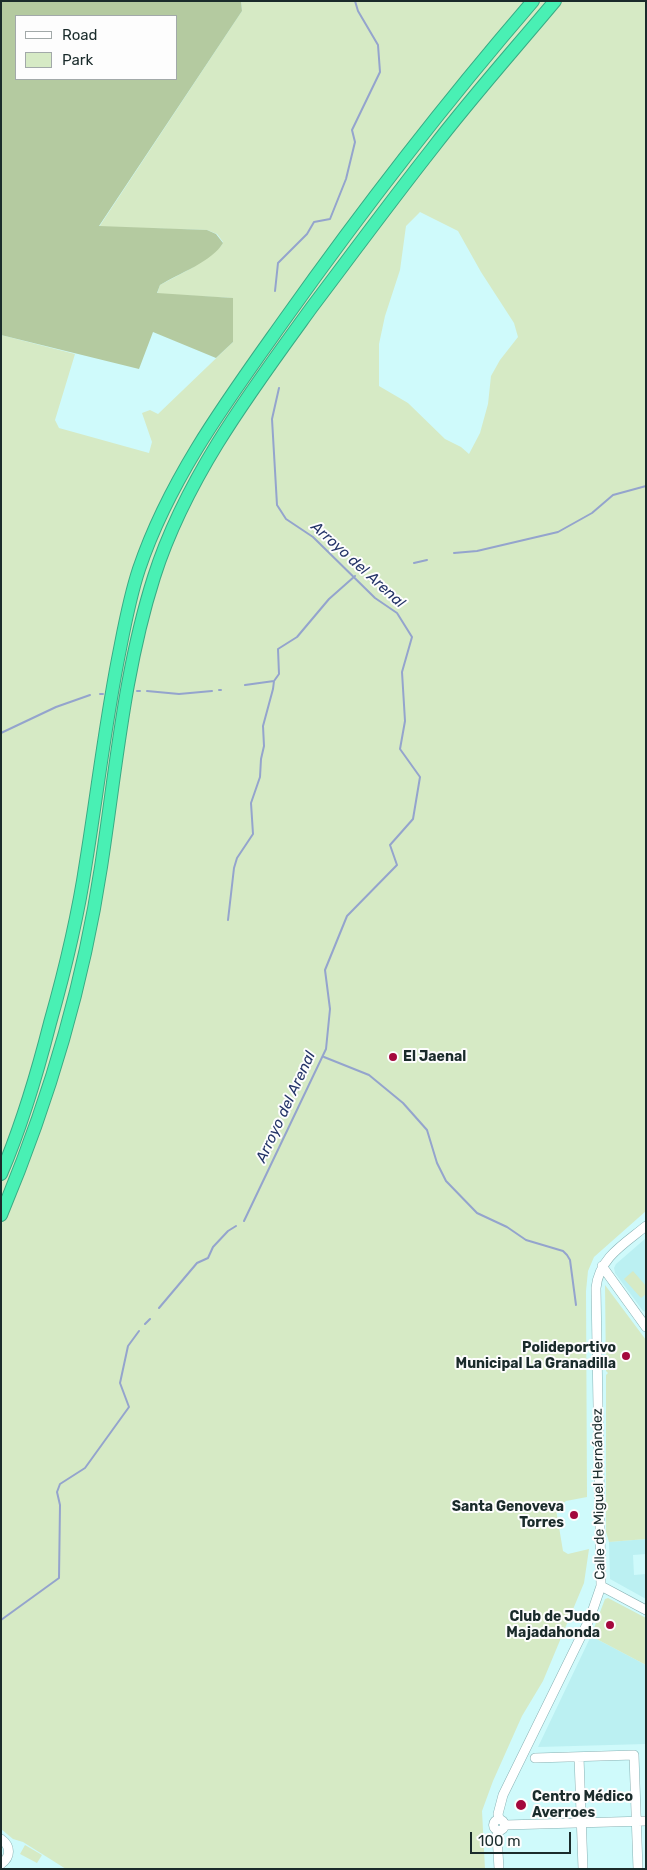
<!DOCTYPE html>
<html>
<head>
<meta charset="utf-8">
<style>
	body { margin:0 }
	#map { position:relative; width:647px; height:1870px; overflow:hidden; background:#cffafb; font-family:Rubik,sans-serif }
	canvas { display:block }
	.frame { position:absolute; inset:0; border:2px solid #1a2b2b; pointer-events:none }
	.legend { position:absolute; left:15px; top:15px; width:162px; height:65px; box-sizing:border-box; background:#fdfdfd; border:1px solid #a2a9a9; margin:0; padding:6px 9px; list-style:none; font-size:15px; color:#1a2b2b }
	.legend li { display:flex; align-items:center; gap:10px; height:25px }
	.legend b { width:25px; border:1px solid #a2a9a9 }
	.scale { position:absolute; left:470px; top:1832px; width:101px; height:22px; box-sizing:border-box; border:2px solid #1a2b2b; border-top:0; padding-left:6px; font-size:15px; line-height:18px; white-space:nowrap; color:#1a2b2b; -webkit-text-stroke:4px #fdfdfd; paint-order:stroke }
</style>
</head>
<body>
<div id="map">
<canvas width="647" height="1870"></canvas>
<div class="frame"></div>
<ul class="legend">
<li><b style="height:6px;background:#fff"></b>Road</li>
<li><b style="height:14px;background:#d6eac5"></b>Park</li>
</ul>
<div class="scale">100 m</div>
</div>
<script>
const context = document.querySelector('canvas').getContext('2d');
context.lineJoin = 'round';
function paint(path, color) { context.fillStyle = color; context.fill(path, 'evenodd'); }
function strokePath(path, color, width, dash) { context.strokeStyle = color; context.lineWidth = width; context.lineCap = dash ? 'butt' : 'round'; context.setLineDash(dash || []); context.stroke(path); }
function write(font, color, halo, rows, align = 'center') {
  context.font = font + ' Rubik,sans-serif'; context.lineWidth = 4; context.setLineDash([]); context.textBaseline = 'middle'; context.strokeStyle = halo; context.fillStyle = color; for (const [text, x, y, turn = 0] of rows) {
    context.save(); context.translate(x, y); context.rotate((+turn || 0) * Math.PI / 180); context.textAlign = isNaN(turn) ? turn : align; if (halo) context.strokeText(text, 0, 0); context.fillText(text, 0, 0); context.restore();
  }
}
const built = new Path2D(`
	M646,1238V1312L643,1311L615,1273L614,1268L616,1264Z
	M646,1539V1554L633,1555L634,1575L646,1574V1599L610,1579L609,1542Z
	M591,1636L646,1665V1744L538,1747Z`);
const green = new Path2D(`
	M241,1H646V1211L594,1257L588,1271L586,1291L587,1497L566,1501L556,1509L563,1551L568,1554L589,1549L584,1583L543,1681L522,1716L493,1781L482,1811L485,1869H66L23,1842L13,1839L1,1829V335L75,354L55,420L59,428L149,453L152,442L142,413L150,410L158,414L233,342L232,298L157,294L160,285L192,268L221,246L223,242L217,234L207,230L99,227L242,11ZM420,212L458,231L481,272L514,323L518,337L500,360L491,376L488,404L480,433L469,454L461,447L445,439L408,403L379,386V344L385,316L400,270L406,226Z
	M633,1271L646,1286V1294L641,1298L624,1279Z
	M605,1285L646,1340V1539L609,1542L606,1532V1375L608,1373L606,1371Z
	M608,1598L646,1618V1665L591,1636L605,1599Z
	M25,1845L42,1855L37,1863L20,1854Z`);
const forest = new Path2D(`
	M1,1H241L242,11L99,226L207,230L216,234L223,243C213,261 178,274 160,285L157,293L233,298V342L216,358L153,332L139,369L1,335ZM16,16H176V79H16Z`);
const stream = new Path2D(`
	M275,291L278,263L307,234L314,222L330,219L346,179L355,142L352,130L380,72L378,45L358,11L355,1
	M454,553L477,551L558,532L592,513L613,495L646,486
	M414,563L427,560
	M245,685L274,681L279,674L278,649L297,637L329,599L355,576
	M219,690H221
	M137,691H140
	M147,691L179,694L212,691
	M100,694H103
	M1,733L56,707L90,695
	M228,920L234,868L237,858L253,834L251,803L260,777L261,759L264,746L263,726L273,689L274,681
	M324,1057L369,1075L403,1103L427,1130L437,1163L446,1181L477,1213L507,1227L526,1240L563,1251L567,1255L570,1260L576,1305
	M244,1221L326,1049L330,1009L325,970L347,916L397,865L390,845L413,819L420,777L400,749L405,721L402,672L412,637L397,613L375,598L313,537L286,519L277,505L272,419L279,388
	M159,1308L197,1263L208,1258L213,1247L228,1231L236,1226
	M145,1324L150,1319
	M1,1620L59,1578L60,1505L57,1492L60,1484L85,1468L129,1407L120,1383L128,1346L139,1331`);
const minor = new Path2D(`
	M602,1266L646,1327
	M601,1586L646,1610
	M579,1757L583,1869
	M535,1758L634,1755L638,1869
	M499,1819L498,1814L503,1795L590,1618L601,1586L596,1288C599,1258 624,1244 646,1226
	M493.5 1825a5.5 5.5 0 1 1 11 0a5.5 5.5 0 1 1-11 0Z
	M505,1825L646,1821
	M1,1839C11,1846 11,1857 1,1864
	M499,1869L497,1835L499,1831`);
const highway = new Path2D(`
	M1,1174C22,1125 37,1074 50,1023C65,970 78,916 86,862C97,794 105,726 118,659C124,629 129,599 139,569C170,477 229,398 285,319C363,209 445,103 533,1
	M1,1215C48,1103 83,986 101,867C116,770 124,671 154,577C186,477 251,391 312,307C352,254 391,201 432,149C471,98 514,50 555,1`);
const markers = [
	[393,1057,5,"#a4083d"],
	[626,1356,5,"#a4083d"],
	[574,1515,5,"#a4083d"],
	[610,1625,5,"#a4083d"],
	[521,1805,6,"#a4083d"]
];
const poiNames = [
	["El Jaenal",403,1057,"left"],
	["Polideportivo",616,1348],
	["Municipal La Granadilla",616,1364],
	["Santa Genoveva",564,1507],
	["Torres",564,1523],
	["Club de Judo",600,1617],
	["Majadahonda",600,1633],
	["Centro Médico",532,1797,"left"],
	["Averroes",532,1813,"left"]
];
const streetNames = [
	["Calle de Miguel Hernández",599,1494,-91]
];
const waterNames = [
	["Arroyo del Arenal",358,565,42],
	["Arroyo del Arenal",286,1107,-65]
];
paint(built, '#bbf0f2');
paint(green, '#d6eac5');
paint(forest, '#b4caa0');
strokePath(stream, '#94a4cd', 2);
strokePath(minor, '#88b1b3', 10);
strokePath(highway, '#39ab84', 14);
strokePath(minor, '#fff', 9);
strokePath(highway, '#49f0b4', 12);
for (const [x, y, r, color] of markers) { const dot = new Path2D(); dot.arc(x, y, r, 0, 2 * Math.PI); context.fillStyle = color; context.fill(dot); strokePath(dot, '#fdfdfd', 2); }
write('bold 14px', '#1a2b2b', '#fdfdfd', poiNames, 'right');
write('14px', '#1a2b2b', '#fdfdfd', streetNames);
write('italic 15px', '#243468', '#fdfdfd', waterNames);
</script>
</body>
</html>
